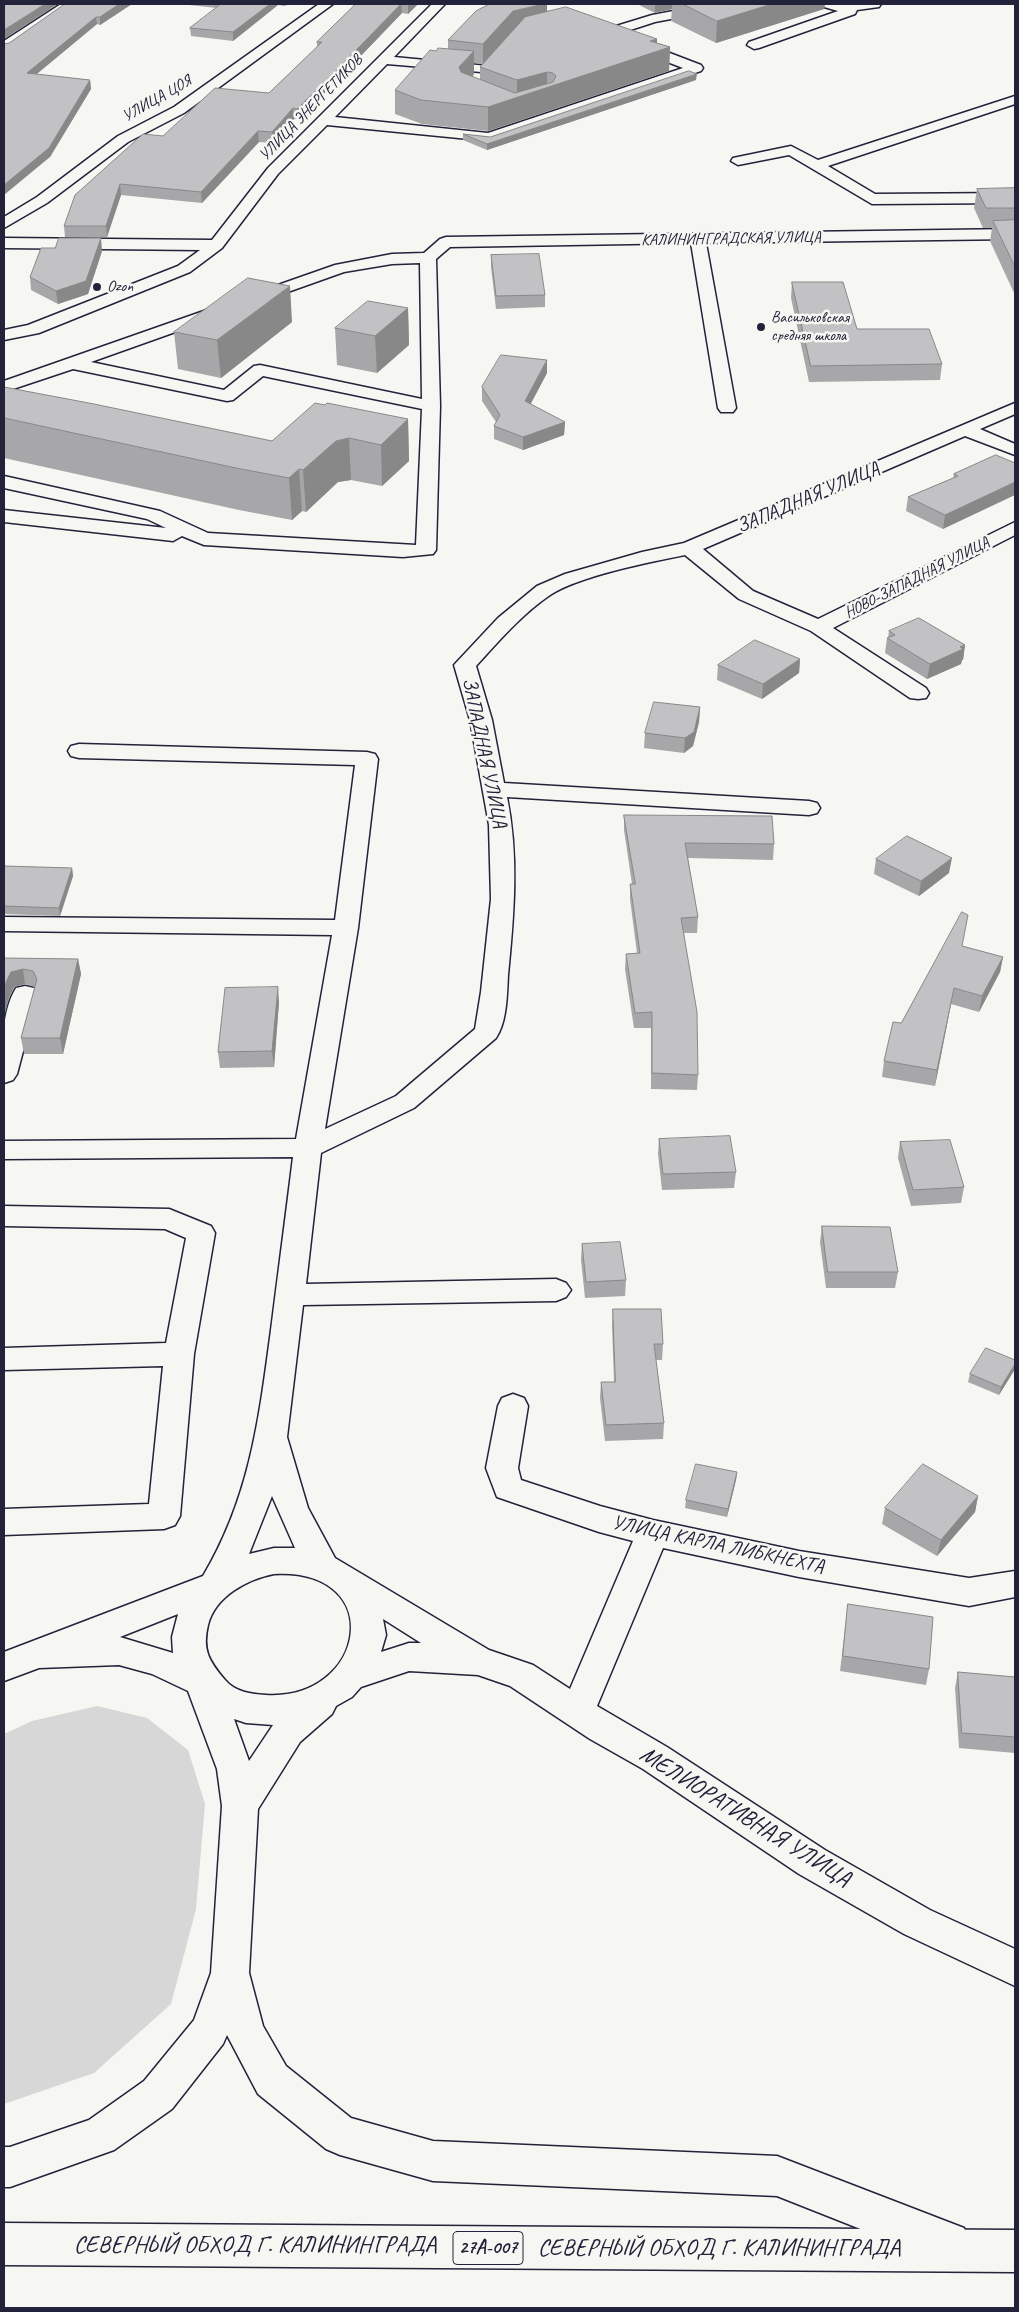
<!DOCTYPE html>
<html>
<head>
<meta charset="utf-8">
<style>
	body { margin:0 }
	#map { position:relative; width:1019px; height:2312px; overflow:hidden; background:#f6f6f2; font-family:Caveat,sans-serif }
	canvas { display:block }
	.frame { position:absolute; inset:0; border:5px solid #22223b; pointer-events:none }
</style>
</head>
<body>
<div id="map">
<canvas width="1019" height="2312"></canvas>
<div class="frame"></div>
</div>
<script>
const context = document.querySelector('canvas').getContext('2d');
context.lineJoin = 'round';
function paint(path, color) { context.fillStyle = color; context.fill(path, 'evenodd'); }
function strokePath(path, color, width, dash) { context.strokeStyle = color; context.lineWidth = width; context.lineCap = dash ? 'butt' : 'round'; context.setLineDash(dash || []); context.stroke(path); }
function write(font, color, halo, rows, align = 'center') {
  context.font = font + ' Caveat,sans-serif'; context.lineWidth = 5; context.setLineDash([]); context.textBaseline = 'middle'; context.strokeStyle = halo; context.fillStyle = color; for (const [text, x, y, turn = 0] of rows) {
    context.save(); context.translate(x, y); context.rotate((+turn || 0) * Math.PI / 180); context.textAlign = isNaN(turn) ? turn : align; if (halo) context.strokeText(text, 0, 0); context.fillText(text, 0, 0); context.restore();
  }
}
const green = new Path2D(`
	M97,1706L147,1718L188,1750L205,1804L196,1909L171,2004L94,2073L4,2104V1734L32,1721Z`);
const minor = new Path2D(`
	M61,4H75L9,50L4,51V41Z
	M319,4H333L184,113L128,142L47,203L4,228V217L37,197L118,136L174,107Z
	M432,4H445L394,57L488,66L493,67L495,70L493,73L387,64L335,117L488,133L683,68L631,48L629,45L631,42H641L701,65L703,68L701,71L489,141L327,125L278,174L222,248L190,272L39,333L4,340V330L28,325L178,266L200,250L4,248V238L212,240L268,168Z
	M711,4H735L729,8L655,22L618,34L612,30L613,27L652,15Z
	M822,4H881L879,7L857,10L855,14L759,48L754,49L747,45L749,42L838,11L824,7Z
	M1015,96V104L828,166L875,194L1015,193V203L872,204L789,155L738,165L731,161L733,158L791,146L818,160Z
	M1015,229V239L706,243L736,408L733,412H721L718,408L691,243L450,247L436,259L440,406L436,550L433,554L403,557L204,545L182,536L173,541L4,522V510L166,528L147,519L4,488V476L160,511L208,533L416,545L422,409L263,376L233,400L227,401L73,369L4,392V381L335,265L392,254L424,253L440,239L446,237ZM420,263L422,399L260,365L254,366L224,390L91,362L344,272L392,264Z
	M1015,403V414L980,429L1015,444V455L965,436L703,549L753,591L818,619L1015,522V535L833,628L926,688L929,693L926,698L918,699L910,698L811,631L739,599L685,555C650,562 579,576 550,595C522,614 499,641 476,666L492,720L504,783L809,801L817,803L820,808L817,813L809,815L507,797C519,856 514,915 508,975C507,994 507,1022 496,1038L414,1108L321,1153L306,1284L556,1279L566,1283L571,1290L566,1297L556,1301L303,1305L287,1437L308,1508L335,1558L489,1650L533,1665L570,1689L633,1541L599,1532L497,1497L486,1468L498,1406L502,1398L513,1394L524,1398L528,1406L518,1468L521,1480L600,1506L653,1520L799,1551L969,1578L1015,1571V1597L969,1606L799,1577L663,1548L597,1706L667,1747L825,1850L930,1910L1015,1949V1986L904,1934L799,1874L643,1769L590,1739L510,1686L478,1675L409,1671L361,1687L352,1697L336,1706L332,1714L300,1742L258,1809L249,1973L263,2026L286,2066L351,2118L433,2141L777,2156L964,2228L970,2243L964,2258L949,2264L777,2196L433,2181L340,2155L326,2149L258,2094L227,2035L223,2044L172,2109L114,2150L10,2187H4V2147H10L89,2120L144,2081L194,2020L211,1973L222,1806L217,1769L188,1691L152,1674L119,1665L39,1668L4,1681V1652L203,1576C250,1497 259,1419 271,1330C278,1273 286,1215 293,1157L4,1159V1141L296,1139L332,935L4,931V917L335,920L355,765L79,758L71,756L68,751L71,746L79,744L367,752L375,754L378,759L358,928L325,1129L396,1096L475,1029L481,992L491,899L489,825L470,720L454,665L498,618L537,586L565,574L642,552L684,543ZM272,1496L295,1548H274L249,1554ZM274,1574C389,1568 366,1701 266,1695C251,1694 235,1692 225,1680C209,1661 202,1650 208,1625C215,1596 248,1579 274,1574ZM178,1614L172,1637L173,1653L120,1637ZM383,1619L421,1643H409L381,1652L386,1635ZM234,1719L246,1723L273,1725L249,1761Z
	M25,986L34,988L38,994L17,1074L13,1080L4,1083C2,1054 0,1014 16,988Z
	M4,1206L169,1209L211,1226L215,1233L194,1354L180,1516L175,1525L164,1529L4,1535V1509L149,1504L163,1366L4,1370V1348L166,1343L186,1238L165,1229L4,1226Z`);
const highway = new Path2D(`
	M4,2223L1015,2230V2272L4,2265Z`);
const wall = new Path2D(`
	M132,4L100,25L97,24L37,74L90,80L91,89L50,157L9,43Z
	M180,4H289L285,6L278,5L233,41L191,36L190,28L217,8Z
	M356,4H418L408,14L402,13L332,86L297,119H294L273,143L259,142L202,203L121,195L107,237H65L64,226L163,136L269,93L317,47V42Z
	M637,4H825L824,9L716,43L671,21L672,9L655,13Z
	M547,11L670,47L669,71L488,131L422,124L395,114V90L436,51L448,49V40ZM474,63L482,64L480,67V80L472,77L474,74Z
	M696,80L487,150L463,140V134L490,137Z
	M1015,188V295L990,241L992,228H983L974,208L977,189Z
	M102,251L88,294L58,304L31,290L30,277Z
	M491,255L545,295V307L496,309L491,267Z
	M792,282L857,329L942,364L940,380L809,382L791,298Z
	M408,308L409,345L377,373L337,365L335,328Z
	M292,322L221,378L178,369L174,332Z
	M547,373L530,404L565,422L564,435L523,450L494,439V426L496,422L482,401V387Z
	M4,387L272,441L408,419L409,461L382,486L351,480L338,482L306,512L302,511L292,520L239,510L4,458Z
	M996,455L943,529L906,511L908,497L953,478L954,474Z
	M889,631L965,645L963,660H962L961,664L927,679L885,653L887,638H888Z
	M800,659L799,673L762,699L717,680L718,665Z
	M700,707L699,722L693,746L684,753L644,748L645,733Z
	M624,815L774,844L773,860L688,858L698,917L697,933H684L698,1075L697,1090L651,1089V1028H634L625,969L626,954L637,953L630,899V884H632L624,830Z
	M876,859L949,873L919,896L874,874Z
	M4,866L72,868L73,876L60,916L4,914Z
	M963,946L1003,957L1000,972L979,1012L951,1004L935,1086L882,1077L884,1061L901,1023Z
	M4,958L78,959L81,974L63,1054H24L21,1038L35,987L25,984L14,987L9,998Z
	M279,1002L274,1067L220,1068L218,1052Z
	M659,1139L736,1172L734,1188L662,1190L658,1154Z
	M900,1142L964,1187L961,1203L911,1206L898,1158Z
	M822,1226L898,1272L895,1288H826L820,1242Z
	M582,1244L626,1280L625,1296L585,1298L581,1260Z
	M613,1309L663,1344L662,1360H656L664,1423L663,1439L605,1441L600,1398L601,1382H614L612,1325Z
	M1015,1369L999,1395L968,1382L970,1374Z
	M737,1472L736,1480L727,1517L685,1508L686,1500Z
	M978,1496L975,1512L937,1556L882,1524L885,1508Z
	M848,1604L929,1669L926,1685L840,1671L846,1620Z
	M958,1672L1015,1677V1753L959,1748L955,1688Z`);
const shadedWall = new Path2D(`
	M45,4H58L4,39V30Z
	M119,4H132L100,25V17Z
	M270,4H278V5L233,41V32Z
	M401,4L402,13L332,86L297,119V109Z
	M408,4H418L408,14Z
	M544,4H547V22L483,64V44L513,11Z
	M655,4H672V9L655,13Z
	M772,4H825L824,9L716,43L717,21Z
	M96,17L97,24L28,81L27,73Z
	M657,39V52L670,47L669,71L488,131V107L517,97V80L547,72V88L650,41Z
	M474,51V74L460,91L459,67Z
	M697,74L696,80L487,150V144Z
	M90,80L91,89L50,157L4,195V185Z
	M293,108L294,119L273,143L272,132Z
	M258,131L259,142L202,203L201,192Z
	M120,184L121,195L107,237L106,226Z
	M101,238L102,251L88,294L58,304L56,291Z
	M290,286L292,322L221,378L217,340Z
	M408,308L409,345L377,373L375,336Z
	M547,360V373L525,415V401Z
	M408,419L409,461L382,486L381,445Z
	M565,422L564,435L523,450V437Z
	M349,438L351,480L338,482L306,512L303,470L336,441Z
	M299,469L302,511L292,520L289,478Z
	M1015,482V495L943,529L945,515Z
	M965,645L963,660H962L961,664L927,679L930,664L960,647Z
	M800,659L799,673L762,699L763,684Z
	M700,707L699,722L693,746L684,753L685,738Z
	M952,858L949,873L919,896L921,881Z
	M72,868L73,876L60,916L59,908Z
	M1003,957L1000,972L979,1012L982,996Z
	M78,959L81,974L63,1054L60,1038Z
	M23,969L25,984L14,987L9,998L4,1018V991L6,982L11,972Z
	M278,987L279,1002L274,1067L272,1051Z
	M954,988L951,1004L935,1086L937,1070Z
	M1015,1364V1369L999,1395L1001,1387Z
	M737,1472L736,1480L727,1517L728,1509Z
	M978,1496L975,1512L937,1556L941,1540Z`);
const building = new Path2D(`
	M4,4H45L4,30Z
	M65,4H119L100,17H96L27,73L90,80L49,148L4,185V44L9,43Z
	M221,4H270L233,32L190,28Z
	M356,4H401L331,76L297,109L293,108L272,132L258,131L201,192L120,184L106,226H64L75,195L143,134L163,136L215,88L269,93L322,42H317Z
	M490,4H544L513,11L483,44L448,40L476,11Z
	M683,4H772L717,21Z
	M566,7L657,39L650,41L670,47L488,107L421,100L395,90L430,50L436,51L438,48L474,51L459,67L461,72L515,93L553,82L556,76L553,73L547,72L517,80L480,67L525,17Z
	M689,71L697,74L487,144L463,134L490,137Z
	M1015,188V208H986L977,189Z
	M1015,220V267L993,221Z
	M59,238H101L86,281L56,291L30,277L41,248H55Z
	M539,254L545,295L496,296L491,255Z
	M248,278L290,286L217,340L174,332Z
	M792,282H843L857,329H929L942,364L811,366Z
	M368,301L408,308L375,336L335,328Z
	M501,355L547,360L525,401L565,422L523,437L494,426L500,415L482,387Z
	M4,387L94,404L272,441L315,403L325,405L327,403L408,419L381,445L349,438L336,441L303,470L299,469L289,478L236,468L4,418Z
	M996,455L1015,463V482L945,515L908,497L958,476L954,474Z
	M919,618L965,645L960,647L963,649L930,664L887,638L895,635L889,631Z
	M755,640L800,659L763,684L718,665Z
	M654,702L700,707L694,732L685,738L645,733Z
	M624,815L772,816L774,844L685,843L698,917L681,918L697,1012L698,1075L652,1073V1012L635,1013L626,954L640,953L630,884H635Z
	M907,836L952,858L921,881L876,859Z
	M4,866L72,868L59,908L4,906Z
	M962,912L968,915L962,946L1003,957L982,996L954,988L937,1070L884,1061L893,1022L901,1023Z
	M4,958L78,959L60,1038H21L37,979L33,971L23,969L11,972L6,982L4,991Z
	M278,987L272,1051L218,1052L225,988Z
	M730,1136L736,1172L663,1174L659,1139Z
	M950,1140L964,1187L913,1190L900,1142Z
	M822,1226L890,1227L898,1272H828Z
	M620,1242L626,1280L586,1282L582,1244Z
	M613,1309H661L663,1344H654L664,1423L606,1425L601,1382H615Z
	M986,1348L1015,1360V1364L1001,1387L970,1374Z
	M696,1464L737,1472L728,1509L686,1500Z
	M923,1464L978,1496L941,1540L885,1508Z
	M848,1604L933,1617L929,1669L843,1656Z
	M958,1672L1015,1677V1737L962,1733Z`);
const markers = [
	[97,287,5,"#22223b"],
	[761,327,5,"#22223b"]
];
const farStreetnames = [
	["УЛИЦА ЦОЯ",157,99,-30],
	["УЛИЦА ЭНЕРГЕТИКОВ",311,108,-46],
	["КАЛИНИНГРАДСКАЯ УЛИЦА",731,239,-1],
	["НОВО-ЗАПАДНАЯ УЛИЦА",917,578,-27]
];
const farPoinames = [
	["Ozon",107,287],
	["Васильковская",771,318],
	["средняя школа",771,336]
];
const shields = [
	[488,2248,70]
];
const shieldNames = [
	["27А-007",488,2248]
];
const streetNames = [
	["ЗАПАДНАЯ УЛИЦА",808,498,-23],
	["ЗАПАДНАЯ УЛИЦА",484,753,78],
	["УЛИЦА КАРЛА ЛИБКНЕХТА",718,1545,12]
];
const nearStreetnames = [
	["МЕЛИОРАТИВНАЯ УЛИЦА",745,1817,32],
	["СЕВЕРНЫЙ ОБХОД Г. КАЛИНИНГРАДА",255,2246],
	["СЕВЕРНЫЙ ОБХОД Г. КАЛИНИНГРАДА",719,2249]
];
paint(green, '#d7d7d7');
strokePath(minor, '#22223b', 3);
strokePath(highway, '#22223b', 3);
paint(minor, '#f6f6f2');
paint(highway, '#f6f6f2');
paint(wall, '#a7a7a9');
paint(shadedWall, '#888889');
paint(building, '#c2c2c4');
strokePath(building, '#888889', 1);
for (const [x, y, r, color] of markers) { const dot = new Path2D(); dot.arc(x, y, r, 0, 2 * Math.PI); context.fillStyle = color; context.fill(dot); strokePath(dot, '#f6f6f2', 2); }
write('16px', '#22223b', '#f6f6f2', farStreetnames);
write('16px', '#22223b', '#f6f6f2', farPoinames, 'left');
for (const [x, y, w] of shields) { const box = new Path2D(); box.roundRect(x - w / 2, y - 16.5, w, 33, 4); context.fillStyle = '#f6f6f2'; context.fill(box); strokePath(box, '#22223b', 1); }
write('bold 19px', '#22223b', null, shieldNames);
write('20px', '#22223b', '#f6f6f2', streetNames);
write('24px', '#22223b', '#f6f6f2', nearStreetnames);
</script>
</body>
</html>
